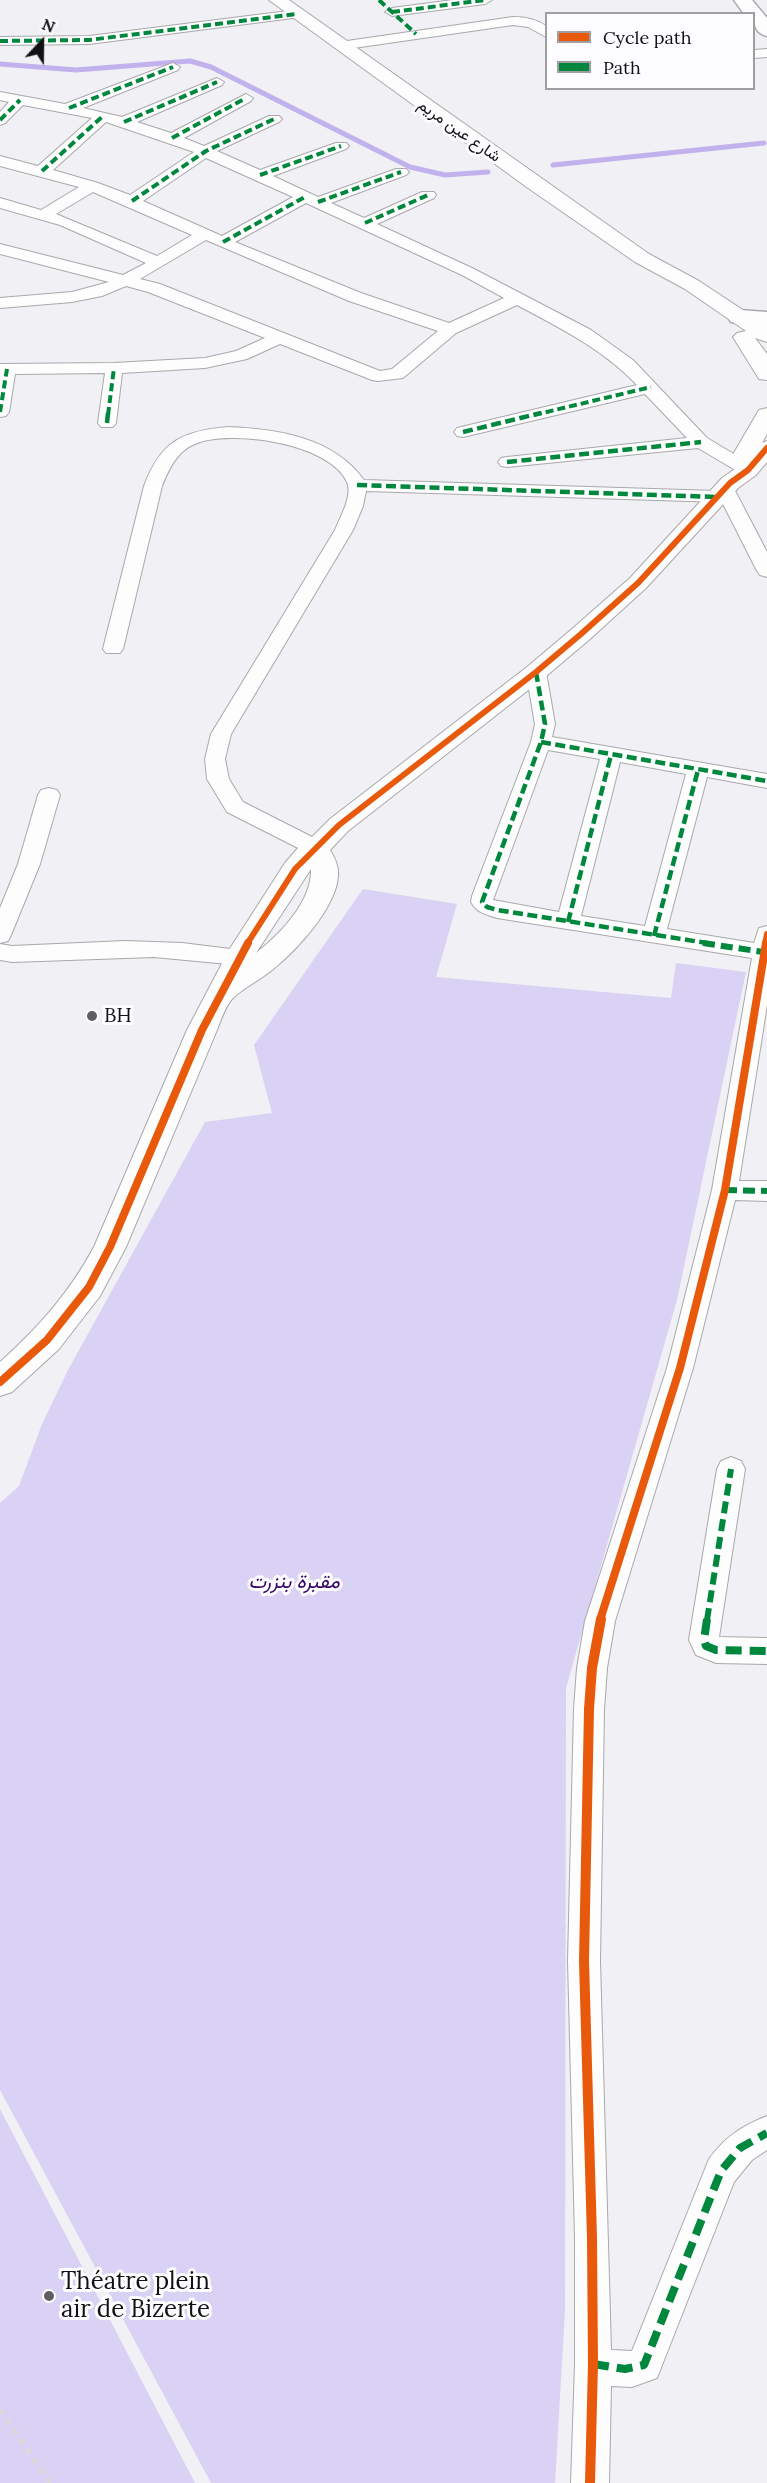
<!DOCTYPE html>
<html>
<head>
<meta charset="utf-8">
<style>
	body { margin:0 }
	#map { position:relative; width:767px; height:2483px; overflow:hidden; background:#f1f0f4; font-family:Lora,serif }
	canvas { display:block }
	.legend { position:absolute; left:545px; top:12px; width:210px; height:78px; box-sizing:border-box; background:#fdfcfe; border:2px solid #9f9ea0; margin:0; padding:8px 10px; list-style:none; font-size:18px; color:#111013 }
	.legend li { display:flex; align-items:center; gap:12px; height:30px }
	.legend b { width:30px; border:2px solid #9f9ea0 }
	.north { position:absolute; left:12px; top:12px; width:60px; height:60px; -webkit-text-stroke:4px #fdfcfe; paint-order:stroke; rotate:22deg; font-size:16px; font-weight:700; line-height:24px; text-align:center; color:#111013 }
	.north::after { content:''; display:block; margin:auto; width:21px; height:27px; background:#111013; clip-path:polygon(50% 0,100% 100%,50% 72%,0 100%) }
</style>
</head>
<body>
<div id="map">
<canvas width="767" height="2483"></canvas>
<ul class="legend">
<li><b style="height:8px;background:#e8590c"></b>Cycle path</li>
<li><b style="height:8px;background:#00873e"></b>Path</li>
</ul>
<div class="north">N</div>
</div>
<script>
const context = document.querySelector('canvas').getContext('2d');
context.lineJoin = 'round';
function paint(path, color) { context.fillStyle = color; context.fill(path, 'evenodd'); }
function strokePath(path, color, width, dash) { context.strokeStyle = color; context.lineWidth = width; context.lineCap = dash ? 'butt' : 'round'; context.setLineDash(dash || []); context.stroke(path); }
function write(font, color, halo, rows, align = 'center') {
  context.font = font + ' Lora,Vazirmatn,serif'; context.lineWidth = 6; context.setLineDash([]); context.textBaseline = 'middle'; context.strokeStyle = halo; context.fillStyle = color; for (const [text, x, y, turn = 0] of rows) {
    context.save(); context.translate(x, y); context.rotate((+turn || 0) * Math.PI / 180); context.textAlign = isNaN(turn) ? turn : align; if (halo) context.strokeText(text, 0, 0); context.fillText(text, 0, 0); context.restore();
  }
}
const green = new Path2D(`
	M363,889L457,904L436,977L671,998L676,963L746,972L677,1300L566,1688L565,2311L555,2483H211L0,2090V1503L19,1486L42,1424L68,1370L205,1122L272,1113L254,1045Z
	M0,2109L195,2483H0Z`);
const stream = new Path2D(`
	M0,64L76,70L190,61L211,67L410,167L445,175L488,172
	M553,165L764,143`);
const path = new Path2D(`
	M0,2409L50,2483`);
const minor = new Path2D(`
	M453,0H492L485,4L392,16L385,12L392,8Z
	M296,10L301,11L303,14L301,17L89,44L0,45V37L89,36Z
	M513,17C525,17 536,19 546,26V37L528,27L513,25L340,50L333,46L340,42Z
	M767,49V57L754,58V50Z
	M173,63L180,67L178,70L83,108L122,117L217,78L224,82L222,85L137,122L171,133L246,94L253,98L251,101L184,138L204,146L269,116H279L282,119L279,122L217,151L260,170L336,143H346L349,146L346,149L273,176L318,197L396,169H406L409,172L406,175L331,203L364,218L422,192H434L436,195L434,198L377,224L474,269L591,330L633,360L707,438L754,466L757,470L754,474H742L698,448L507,467L501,466L498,462L501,458L507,457L687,438L645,394L463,437L457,436L454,432L457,428L637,385C603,349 560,328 517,305L456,333L403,378L378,381L372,380L280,344L247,359L205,368L122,373L116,423L113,427H101L98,423L105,373L15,374L9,412L6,416L0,417V364L114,363L205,358L236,351L265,338L148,292L126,286L102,296L72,302L0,308V298L72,292L109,282L0,254V244L123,275L146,263L60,225L0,208V198L41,210L79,187L0,166V156L38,166L92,118L23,105L5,123L0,125V112L9,102L0,100V92L65,104ZM106,122L194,152L130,195L98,183L53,170ZM206,158L293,197L222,236L143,201ZM93,192L192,235L157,256L56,214ZM306,203L462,275L504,298L449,323L361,293L235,242ZM206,240L349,301L438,331L392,369L380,371L160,284L140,279Z
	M228,427C277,429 333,437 364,480L717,491L718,485H732L767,552V577L760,575L757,571L722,502L366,491L363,506L353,530L231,734L225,759L229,779L243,802L322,842L325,847L322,852L314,854L306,852L227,812L207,779L205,759L211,734L335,530C340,517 353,496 347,482C330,443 230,429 195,444C177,451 169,469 162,486L123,649L120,653H106L103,649L144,486C161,441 182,431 228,427Z
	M536,666L543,668L546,672L555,724L552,737L767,774V788L707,777L667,929L754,943L759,928L767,926V1005L739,1181H767V1201L735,1200L693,1368L615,1621L607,1668L604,1709L600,1961L611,2350L632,2351L709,2159C725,2137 742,2126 767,2116V2150L752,2160L734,2182L657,2378L632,2387L611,2386L609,2483H571L575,2364V2238L568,1961L574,1709L577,1668L585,1621L667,1368L712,1190L752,958L497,918C485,914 477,913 471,902L472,896L531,742L535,724L526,672L529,668ZM548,750L600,759L559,912L493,900ZM620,762L686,774L645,926L581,916Z
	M49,788L57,790L60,795L40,864L11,935L8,941L0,943V908L18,864L38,795L41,790Z
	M125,941L182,943L247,951L250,957L247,963L239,965L154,957L12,962L0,960V944L12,946Z
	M731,1457L741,1461L745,1469L719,1637L767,1638V1664L716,1663L696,1655L689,1640L717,1469L721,1461Z`);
const tertiary = new Path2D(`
	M269,0H289L649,254L699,281L767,326V342L755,338L767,354V380L759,379L733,337L737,333L746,331L685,289L635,262L528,188Z
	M767,408V434L762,443L767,441V462L756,475L738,488L646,588L590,639L545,677L348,831L330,850C335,858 339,867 338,876C336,908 296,951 272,970C260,980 245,987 234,997C226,1004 221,1020 217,1030L126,1247L100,1296L59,1349L12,1392L0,1396V1362C39,1327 69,1293 94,1247L187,1030L207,992L229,950L285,863L304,841L309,840L330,819L527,667L572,629L630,578L722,478L735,469L728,463L759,410ZM311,869C312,902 280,934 256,953Z`);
const secondary = new Path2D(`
	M734,0H752L767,18V36C755,33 754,25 754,14H744Z
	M739,310L767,312V326L731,322L728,317L731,312Z`);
const quietFar3 = new Path2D(`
	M379,0L416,34
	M392,12L485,0
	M0,41L89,40L296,14
	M69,108L173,67
	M0,120L20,100
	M124,122L217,82
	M172,138L246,98
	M42,171L103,116
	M260,175L341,146
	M132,201L206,151L274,119
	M318,202L401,172
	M365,223L428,195
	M223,242L305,197
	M0,412L7,369
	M108,415L114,368
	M534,415L651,387`);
const quietFar2 = new Path2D(`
	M107,423L108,413
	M463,432L541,413
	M507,462L701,442
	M357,485L717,497
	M536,672L545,724L541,742L482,902L487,907L497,910L713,944
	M541,742L767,781
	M568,922L611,755
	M654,936L698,770`);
const quietFar1 = new Path2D(`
	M703,943L763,952
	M725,1190L767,1191
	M707,1620L731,1469`);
const quiet = new Path2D(`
	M707,1619L704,1640L706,1646L716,1650L767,1651
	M593,2364L625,2369L644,2365L721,2171L740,2148L767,2133`);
const cyclewayFar2 = new Path2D(`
	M247,944L295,869L339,825L536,672L581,634L638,583L730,483L748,470L767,448
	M765,944L767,934`);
const cyclewayFar1 = new Path2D(`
	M0,1382L47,1340L89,1287L110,1247L202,1030L248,943
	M600,1620L680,1368L725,1190L766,943`);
const cycleway = new Path2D(`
	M590,2483L593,2364L592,2238L584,1961L589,1709L592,1668L601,1619`);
const markers = [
	[92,1016,6,"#5f5e62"],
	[49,2296,6,"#5f5e62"]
];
const farStreetnames = [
	["شارع عين مريم",459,131,35]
];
const poiNames = [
	["BH",104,1016]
];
const parkNames = [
	["مقبرة بنزرت",294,1582]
];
const nearPoinames = [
	["Théatre plein",61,2282],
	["air de Bizerte",61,2310]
];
paint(green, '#d9d2f4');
strokePath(stream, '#c1b2ee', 5);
strokePath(minor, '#a9a8ab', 2);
strokePath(tertiary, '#a9a8ab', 2);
strokePath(secondary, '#a9a8ab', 3);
strokePath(path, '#dadada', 4.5, [6, 6]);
paint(minor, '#fdfdfd');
paint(tertiary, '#fdfdfd');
paint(secondary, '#fdfdfd');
strokePath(quietFar3, '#00873e', 4, [8, 4]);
strokePath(quietFar2, '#00873e', 4.5, [10, 4.5]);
strokePath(quietFar1, '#00873e', 6, [12, 6]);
strokePath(quiet, '#00873e', 8, [16, 8]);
strokePath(cyclewayFar2, '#e8590c', 6);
strokePath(cyclewayFar1, '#e8590c', 8);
strokePath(cycleway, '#e8590c', 10);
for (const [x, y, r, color] of markers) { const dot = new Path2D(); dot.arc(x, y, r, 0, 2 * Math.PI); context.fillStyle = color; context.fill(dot); strokePath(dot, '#fdfcfe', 2); }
write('16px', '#111013', '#fdfcfe', farStreetnames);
write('20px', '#111013', '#fdfcfe', poiNames, 'left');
write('italic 20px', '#33046a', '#fdfcfe', parkNames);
write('24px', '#111013', '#fdfcfe', nearPoinames, 'left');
</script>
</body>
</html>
